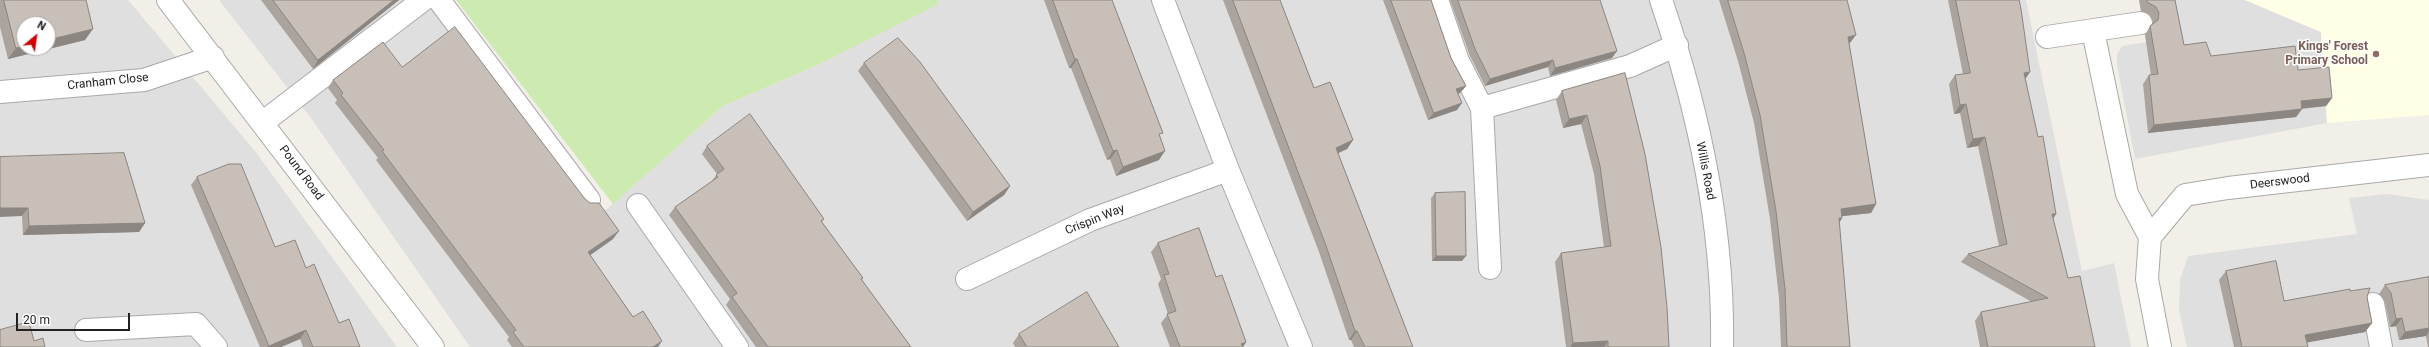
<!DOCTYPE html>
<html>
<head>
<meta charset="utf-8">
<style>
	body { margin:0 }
	#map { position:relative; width:2429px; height:347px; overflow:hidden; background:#f2efe9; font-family:Roboto,sans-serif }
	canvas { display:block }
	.north { position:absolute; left:16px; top:16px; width:40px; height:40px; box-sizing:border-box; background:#fff; border:1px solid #a7a7a7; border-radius:50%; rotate:29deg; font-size:11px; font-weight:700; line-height:16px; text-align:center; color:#222 }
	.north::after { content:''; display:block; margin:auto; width:14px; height:18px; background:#d40000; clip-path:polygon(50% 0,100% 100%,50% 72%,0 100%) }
	.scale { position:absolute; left:16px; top:313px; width:114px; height:18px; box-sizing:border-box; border:2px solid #222; border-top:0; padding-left:5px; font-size:12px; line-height:14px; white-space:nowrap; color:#222; -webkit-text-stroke:3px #fff; paint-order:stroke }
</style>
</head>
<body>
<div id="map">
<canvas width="2429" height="347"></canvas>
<div class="north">N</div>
<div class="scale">20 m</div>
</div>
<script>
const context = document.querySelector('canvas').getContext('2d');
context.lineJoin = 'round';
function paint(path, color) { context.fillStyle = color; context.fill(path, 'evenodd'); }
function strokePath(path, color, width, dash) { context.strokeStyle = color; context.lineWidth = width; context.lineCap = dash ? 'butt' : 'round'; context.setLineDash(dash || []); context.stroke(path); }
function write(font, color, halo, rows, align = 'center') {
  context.font = font + ' Roboto,sans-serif'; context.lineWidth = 3; context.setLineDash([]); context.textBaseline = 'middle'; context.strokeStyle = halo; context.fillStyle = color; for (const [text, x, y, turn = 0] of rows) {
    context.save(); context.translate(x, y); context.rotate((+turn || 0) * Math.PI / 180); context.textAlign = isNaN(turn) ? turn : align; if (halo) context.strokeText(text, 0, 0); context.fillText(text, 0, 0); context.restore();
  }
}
const residential = new Path2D(`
	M0,0H128L255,151L397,347H0ZM24,24H48V48H24Z
	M219,0H436L599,216L723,106L822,63L939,3L937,0H2026L2082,271L2114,263L2131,347H470L311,118Z
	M2139,0H2245L2321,32L2327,123L2135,159L2117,65V54L2122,46L2146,42Z
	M2387,194L2429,200V347H2187L2179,310L2180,280L2188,256L2357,234L2349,198Z`);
const education = new Path2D(`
	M2245,0H2429V115L2327,123L2321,32Z`);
const grass = new Path2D(`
	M456,0H937L939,4L822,63L723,106L613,204Z`);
const minor = new Path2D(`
	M168,0L433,347
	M439,0L589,200
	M1163,0L1228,170L1301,347
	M1437,0L1458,61L1482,108
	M1661,0C1699,111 1724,230 1722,347
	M2093,31L2127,194L2150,237
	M2047,37L2141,23
	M0,92L144,80L213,57
	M262,123L423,0
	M638,205L737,347
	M1490,268L1482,108L1630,66L1677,45
	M967,279L1090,220L1228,170
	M2373,304L2381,347
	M86,330L196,324L216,347
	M2160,347L2147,279L2150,237L2185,195L2228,188L2429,165`);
const wall = new Path2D(`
	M0,0H86L85,40L8,59L0,27Z
	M261,0H399L313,69Z
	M1044,0H1112L1160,137L1159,160L1116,176L1110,159L1107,160L1071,68H1069Z
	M1223,0H1280L1314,88L1353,140L1347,149L1338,153L1413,347H1354L1351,340H1349L1319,252Z
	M1383,0H1431L1451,58L1466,86L1460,93L1458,94L1457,110L1428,120Z
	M1450,0H1600L1612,58L1550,76L1548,67L1485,86L1470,56Z
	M1719,0H1847L1850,43H1849L1876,204L1871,213L1842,216V218L1839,223L1850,347H1781L1779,298L1770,219L1754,123L1738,61Z
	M1948,0H2019L2025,78L2038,137L2056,214L2053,219L2068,278L2095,347H1980L1975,321L1981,312L2032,302L1961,262L1968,254L1999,246L1978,146L1967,148L1960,113L1954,114L1949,84L1955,75L1963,74Z
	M2139,0H2175L2184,45L2211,56L2298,70L2332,98L2326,106L2302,109L2296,117L2148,133L2143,84L2149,75H2151L2145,35L2150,26L2153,24V22L2150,15L2141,11Z
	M864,63L1010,186L1004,195L967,221L858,71Z
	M402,67L613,239L590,255L633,317L658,347H512L507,340L509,337L376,160L378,158L335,103L337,100L328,88L333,80Z
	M1625,73L1669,347H1566L1555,262L1561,253L1604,247L1594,174L1581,124L1563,128L1556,100L1562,91Z
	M707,146L824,219L822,222L863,278L862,280L911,347H756L726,305L730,299L669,215L675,207L711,182L717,174L702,154Z
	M0,157L145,223L139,232L23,235L22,216Z
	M197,177L275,247L306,268L339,323L360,347H303L300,339L281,347H260L191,185Z
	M1435,193L1462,261H1432L1431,198Z
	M1158,243L1216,277L1246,342L1243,347H1170L1161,323L1168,314L1158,284L1161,279L1151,252Z
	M2226,271L2284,301L2350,291L2367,297L2372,323L2365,332L2307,342L2308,347H2234L2219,280Z
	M2429,277V347H2428L2426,336L2399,340L2396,326L2390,327L2385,302L2379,294L2385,285Z
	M1019,334L1119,347H1015L1013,343Z`);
const shadedWall = new Path2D(`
	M394,0H399L313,69L318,60Z
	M93,29L85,40L8,59L16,48L24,46V48H48V40Z
	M1856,35L1850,43L1842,45L1848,37Z
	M1617,51L1612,58L1550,76L1555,68Z
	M1075,59H1077L1071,68H1069Z
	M1553,60L1548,67L1485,86L1490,79Z
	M2030,72L2024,81V73Z
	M1466,86L1460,93L1451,96L1456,89Z
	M2332,98L2326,106L2295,109L2301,101Z
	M1462,103L1457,110L1428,120L1434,113Z
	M1966,104L1960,113L1954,114L1960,105Z
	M2302,109L2296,117L2148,133L2154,125Z
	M1587,115L1581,124L1563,128L1569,119Z
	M1985,137L1978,146L1967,148L1973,139Z
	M1353,140L1347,149L1330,157L1336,148Z
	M1117,150L1110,159L1107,160L1113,151Z
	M1165,151L1159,160L1116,176L1123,167Z
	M1010,186L1004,195L967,221L973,212Z
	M1876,204L1871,213L1835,217L1841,209Z
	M0,208H28L22,216L0,217Z
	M2052,214H2056L2050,223Z
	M1839,218H1842L1837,227Z
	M145,223L139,232L23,235L29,226Z
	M619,231L613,239L582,261L588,252Z
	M1436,256H1466L1462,261H1432Z
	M2402,318L2396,326L2390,327L2396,319Z
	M2372,323L2365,332L2299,344L2305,335Z
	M2429,328V331L2426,336L2399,340L2405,332Z
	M306,330L300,339L281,347H268L269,346Z
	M1355,331H1357L1351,340H1349Z
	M662,341L658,347H653Z
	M1608,341L1604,347H1570L1573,343Z
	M1246,342L1243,347L1241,344Z`);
const building = new Path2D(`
	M4,0H86L93,29L48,40V24H24V46L16,48Z
	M273,0H394L318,60Z
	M1053,0H1112L1153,107L1163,133L1159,134L1165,151L1123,167L1117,150L1113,151L1077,59H1075Z
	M1233,0H1280L1314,88L1330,82L1353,140L1336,148L1413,347H1365L1357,331H1355L1325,243Z
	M1391,0H1431L1451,58L1466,86L1456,89L1462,103L1434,113Z
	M1458,0H1600L1617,51L1555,68L1553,60L1490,79L1475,49Z
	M1728,0H1847L1856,35L1848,37L1876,204L1841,209L1842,218H1839L1850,347H1787L1785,289L1776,211L1760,115L1744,53Z
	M1956,0H2019L2021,9L2030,72L2024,73L2038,137L2043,136L2056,214H2052L2068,278L2080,276L2095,347H1988L1981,312L2048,298L1968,254L2007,244L1985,137L1973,139L1966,104L1960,105L1955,75L1970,73Z
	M2147,0H2175L2184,45L2206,42L2211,56L2295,46L2298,70L2329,67L2332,98L2301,101L2302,109L2154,125L2149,75L2158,74L2150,26L2158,20L2159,13L2156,7L2147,2Z
	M455,27L585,199L590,203H599L619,231L588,252L633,317L643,311L662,341L653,347H524L513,332L516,330L382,151L384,150L341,95L343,93L333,80L383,42L402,67Z
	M898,38L920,62L1010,186L973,212L864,63Z
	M1625,73L1645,154L1661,247L1667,307L1669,347H1608V341L1573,343L1561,253L1611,246L1600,166L1587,115L1569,119L1562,91Z
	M750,114L824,219L821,221L863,278L861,279L911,347H768L732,297L737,293L675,207L718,177L716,175L724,169L707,146Z
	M124,153L145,223L29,226L28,208H0V157Z
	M229,164H241L275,247L295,240L306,268L314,264L339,323L349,319L360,347H313L306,330L269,346L197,177Z
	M1465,192L1466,256H1436L1435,193Z
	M1199,228L1216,277L1222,275L1246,342L1241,344L1243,347H1180L1167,314L1176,311L1164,275L1169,274L1158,243Z
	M2276,261L2284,301L2350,289V291L2370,288L2367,297L2372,323L2305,335L2308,347H2242L2226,271Z
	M2429,277V328L2405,332L2402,318L2396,319L2391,293L2385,285Z
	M1087,292L1119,347H1027L1019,334Z
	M29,322L34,341L43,338L45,347H0V330Z`);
const markers = [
	[2376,54,4,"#8d6e63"]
];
const educationNames = [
	["Kings' Forest",2368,47],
	["Primary School",2368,61]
];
const streetNames = [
	["Cranham Close",108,82,-6],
	["Willis Road",1705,171,79],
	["Pound Road",301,173,53],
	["Deerswood",2280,182,-7],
	["Crispin Way",1095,220,-22]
];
paint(residential, '#e0dfdf');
paint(education, '#ffffe5');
paint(grass, '#cdebb0');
strokePath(minor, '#a9a9a9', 24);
strokePath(minor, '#fff', 22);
paint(wall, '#aba49e');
paint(shadedWall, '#8b8681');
paint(building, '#c7bfb8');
strokePath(building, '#8b8681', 1);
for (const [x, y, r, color] of markers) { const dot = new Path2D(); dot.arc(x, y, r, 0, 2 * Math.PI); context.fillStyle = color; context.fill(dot); strokePath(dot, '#fff', 1.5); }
write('bold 12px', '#785e54', '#fff', educationNames, 'right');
write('12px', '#222', '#fff', streetNames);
</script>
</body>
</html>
